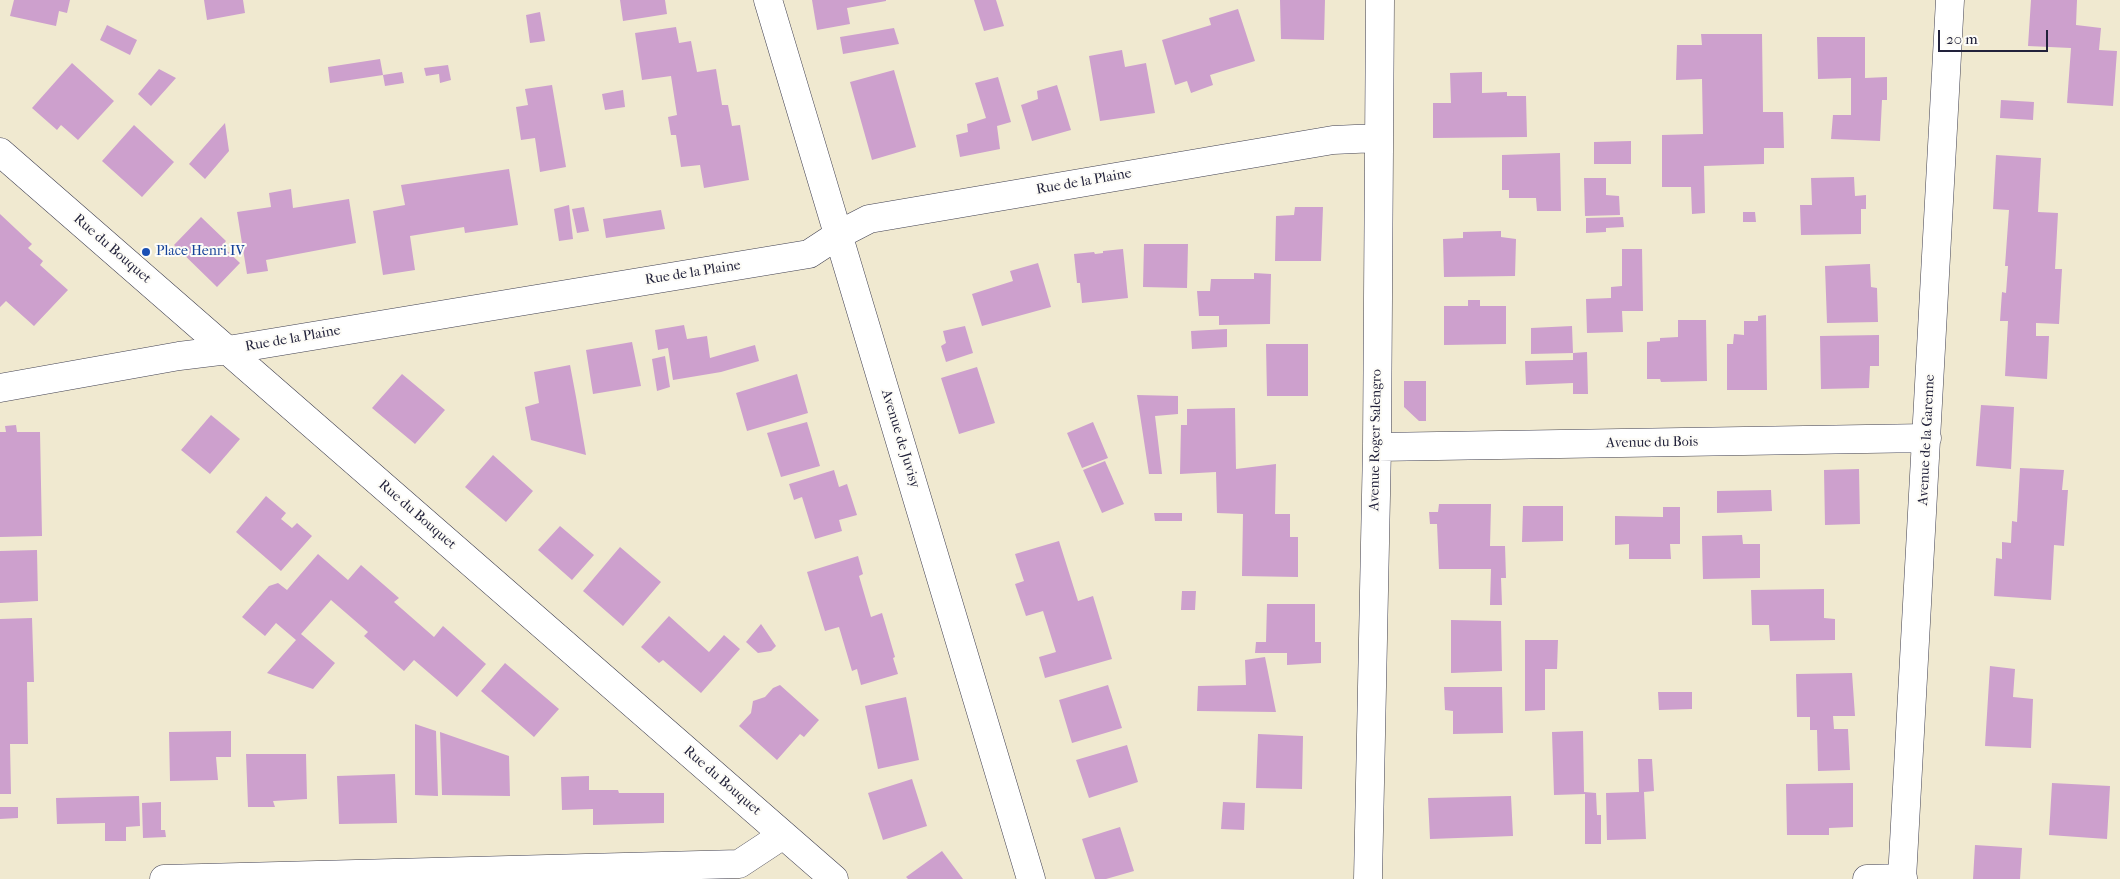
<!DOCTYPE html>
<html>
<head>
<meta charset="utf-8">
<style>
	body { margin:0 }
	#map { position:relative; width:2120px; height:879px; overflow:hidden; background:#f0e9d0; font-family:"IM FELL French Canon",serif }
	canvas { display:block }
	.scale { position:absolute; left:1938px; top:30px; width:110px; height:22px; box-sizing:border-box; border:2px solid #22223b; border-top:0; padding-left:6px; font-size:15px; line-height:18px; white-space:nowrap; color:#22223b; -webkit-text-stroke:4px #fdfcf7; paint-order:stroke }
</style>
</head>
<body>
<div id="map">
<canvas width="2120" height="879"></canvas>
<div class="scale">20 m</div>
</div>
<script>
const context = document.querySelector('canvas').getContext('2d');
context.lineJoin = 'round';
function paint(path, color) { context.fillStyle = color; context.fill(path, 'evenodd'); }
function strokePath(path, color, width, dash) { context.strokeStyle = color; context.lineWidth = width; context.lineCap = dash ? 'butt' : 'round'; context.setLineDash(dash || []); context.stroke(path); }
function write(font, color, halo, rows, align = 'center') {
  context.font = font + ' "IM FELL French Canon",serif'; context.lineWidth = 4; context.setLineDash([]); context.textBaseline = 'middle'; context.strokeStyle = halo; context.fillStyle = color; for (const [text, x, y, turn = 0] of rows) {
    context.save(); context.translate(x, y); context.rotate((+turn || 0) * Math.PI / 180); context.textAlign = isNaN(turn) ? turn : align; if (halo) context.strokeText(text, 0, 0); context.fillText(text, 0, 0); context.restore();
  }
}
const building = new Path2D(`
	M14,0H70L67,13L59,11L56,26L10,16Z
	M204,0H243L245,13L207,20Z
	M620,0H665L667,14L623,21Z
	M812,0H886V1L847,8L850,24L817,30Z
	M974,0H996L1004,26L984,31Z
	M1280,0H1325L1324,40L1281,39Z
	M2031,0H2077L2076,25L2101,28L2099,50L2117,51L2113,106L2067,103L2071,48L2028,46Z
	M1238,9L1255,61L1210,75L1213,85L1191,93L1187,81L1175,85L1162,40L1211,25L1209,18Z
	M540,12L545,41L530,43L526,15Z
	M107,25L137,40L130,55L100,40Z
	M676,27L679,43L691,41L697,72L716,69L722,105H728L732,126L740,125L749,180L704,188L700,165L681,167L676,135H671L668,117L677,115L671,76L642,80L635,33Z
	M894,28L899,44L843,54L840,37Z
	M1701,34H1762L1763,112H1783L1784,148H1764V164L1704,166L1705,213L1692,214L1691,187H1662V135L1703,134L1702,79L1676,80L1677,45H1702Z
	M1817,37H1865V78L1887,77V100H1882L1880,141L1831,139L1833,115H1851V78L1818,79Z
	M1122,50L1125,67L1146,63L1155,113L1100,121L1089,56Z
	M380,59L383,75L330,83L328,67Z
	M72,63L114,101L78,140L61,125L57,130L32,108Z
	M448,65L451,80L440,83L439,74L426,76L424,68Z
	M159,69L176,78L151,106L138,94Z
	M894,70L916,147L872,160L850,82Z
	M402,72L404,83L385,86L383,75Z
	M1482,72V93L1507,92V96H1526L1527,137L1433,138V103H1451L1450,73Z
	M998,77L1011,122L997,126L1000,149L960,157L956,135L968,132L967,124L986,118L975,83Z
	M552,85L566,167L540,172L535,138L521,140L516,107L528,105L525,89Z
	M1057,85L1071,130L1032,141L1021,105L1038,99L1037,91Z
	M623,90L625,107L605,110L602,94Z
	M2001,100L2034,102L2033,120L2000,118Z
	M225,123L229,151L205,179L189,164Z
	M134,125L174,162L142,197L102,161Z
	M1631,141V164H1594V142Z
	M1560,153L1561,211H1537L1536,198H1509V190H1502V155Z
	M1996,155L2041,158L2038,212L2058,213L2055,269H2062L2059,324L2036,323V336H2049L2047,379L2005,376L2008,321H2000L2002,292L2006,293L2008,266H2005L2009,210L1993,209Z
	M509,169L518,225L465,233L464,227L410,236L415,270L383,275L373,211L405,205L401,185Z
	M1854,177L1855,196L1866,195V209H1861V234L1801,235L1800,205H1812L1811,178Z
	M1584,178H1606V195L1619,196L1620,215L1585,216Z
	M291,189L293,208L349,199L356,243L266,260L268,271L247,274L237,212L271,207L269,193Z
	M569,205L573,239L559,241L554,209Z
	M584,207L589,231L577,233L572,209Z
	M1295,207H1323L1321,261H1275L1276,216L1294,215Z
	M661,210L665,229L606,238L603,219Z
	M1743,212H1755L1756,222H1743Z
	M0,214L32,244L28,248L43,261L40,265L68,290L34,326L6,301L0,307Z
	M201,217L226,241L222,246L240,263L217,287L174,245Z
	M1623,217L1624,227L1606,228V232L1586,233V218Z
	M1501,231V237L1516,239L1515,276L1444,277L1443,239L1463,238V232Z
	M1144,244H1188L1187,288L1143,287Z
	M1123,249L1128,298L1082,303L1080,283H1077L1074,254L1094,252L1095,254L1103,253V251Z
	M1622,249H1642L1643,311H1622L1623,332L1587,333L1586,299L1611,298V287L1622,286Z
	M1038,263L1051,307L982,326L972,294L1013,281L1010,271Z
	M1870,264L1871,287L1877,288L1878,322L1827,323L1825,266Z
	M1254,273L1271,274L1270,324L1219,325V316H1199L1197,291H1210L1211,279H1254Z
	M1468,300H1480V306H1506V344L1444,345V306H1468Z
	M1766,315L1767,390H1727V344H1733L1734,334L1744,335V321H1758V316Z
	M1678,320H1706L1707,381L1661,382L1660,379H1647V342L1660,341V338L1678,337Z
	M684,325L687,339L707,336L710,358L755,345L759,361L721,372L673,380L668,348L658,350L655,330Z
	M965,326L973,353L946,362L941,346L946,343L943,331Z
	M1572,326L1573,353L1531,354V328Z
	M1227,329V347L1192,349L1191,331Z
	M1879,335V366H1870L1869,388L1821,389L1820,336Z
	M632,342L641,386L593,394L586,350Z
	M1266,344H1308V396H1267Z
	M1587,352L1588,394H1573V383L1526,385L1525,361L1573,360V353Z
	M665,356L670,387L657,391L652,359Z
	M570,365L576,397L586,455L531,440L525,407L539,403L534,372Z
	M977,367L995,423L959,434L941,378Z
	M402,374L445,410L415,444L372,408Z
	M797,374L808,413L747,431L736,393Z
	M1404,381H1426V421H1419L1404,407Z
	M1137,395L1178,396V414L1155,416L1162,474H1149Z
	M1981,405L2014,407L2011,469L1976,466Z
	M1235,408L1236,469L1276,464L1275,514H1290V537H1298V577L1242,576L1243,514L1217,513L1216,472L1180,474L1181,425H1187V409Z
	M211,415L240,439L210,474L181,450Z
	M807,422L820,466L781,477L767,433Z
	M1093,422L1108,458L1082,468L1067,433Z
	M16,425L17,432H40L42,536L0,537V432H6L5,426Z
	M493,455L533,491L506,522L465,487Z
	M1105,461L1124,504L1102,513L1083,470Z
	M2020,468L2064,470L2062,490H2068L2064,546L2054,545L2051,600L1994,596L1996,558L2002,559V542L2011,543L2012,521L2017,522Z
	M1859,469L1860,524L1825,525L1824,470Z
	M834,470L839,487L847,484L857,515L839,520L842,531L815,539L802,497L794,500L789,484Z
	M1771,490L1772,511L1717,513V491Z
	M266,496L286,513L281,519L292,528L297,523L312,536L281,571L236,532Z
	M1439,504H1491L1490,546H1505L1506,578H1501L1502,605H1490L1491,569H1439L1437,524H1430L1429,512H1438Z
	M1523,506H1563V541L1522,542Z
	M1663,507H1680V544H1670L1671,559H1629V544L1615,545V516L1663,517Z
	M1154,513H1182V521H1155Z
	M560,526L594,555L572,580L538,550Z
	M1742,535L1743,544H1760V578L1703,579L1702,536Z
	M1059,541L1078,601L1093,596L1112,659L1045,678L1039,657L1056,652L1043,611L1026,616L1015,584L1024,581L1015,554Z
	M620,547L661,582L623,626L583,591Z
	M37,550L38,601L0,603V551Z
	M318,554L348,580L361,565L399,598L394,602L434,637L443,626L486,664L457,697L414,660L404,671L364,636L368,632L331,600L301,634L335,663L313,689L267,673L296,640L276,623L265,636L242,617L269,586L278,583L287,590Z
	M858,556L863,574L859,576L871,617L882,613L895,657L893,658L898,674L861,685L857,669L852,671L839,627L825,631L807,572Z
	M1824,589V618L1835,619V640L1770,641L1769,625H1752L1751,590Z
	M1182,591H1196L1195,610H1181Z
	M1267,604H1315V642H1321V663L1287,665V653H1255L1256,642H1266Z
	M669,616L709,652L724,635L740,649L701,693L663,660L659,663L641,647Z
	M32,618L34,682H27L28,744H10L11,794H0V619Z
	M1451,620L1501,621L1502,671L1451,673Z
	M761,624L776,646L771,651L758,653L746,642Z
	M1525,640H1558L1557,669H1545V710L1525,711Z
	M1265,657L1276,712L1197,711L1198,686L1246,685L1245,660Z
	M505,663L559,709L534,737L481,691Z
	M1990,666L2015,669L2013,697L2033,699L2031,748L1985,746Z
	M1852,673L1855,716H1833L1834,729H1848L1850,770L1818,771L1817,730H1810V717H1797L1796,674Z
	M780,685L819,720L804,737L800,734L777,760L739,726L751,713L753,701L765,697L773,688Z
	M1108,685L1122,728L1072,743L1059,700Z
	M1444,687H1502L1503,733L1453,734V711L1445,710Z
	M1658,692H1692V709L1659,710Z
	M906,697L919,760L878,769L865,706Z
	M415,724L436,731L438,796L415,795Z
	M231,731V757H216L218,780L170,781L169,732Z
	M1583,731L1584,792L1596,793L1597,815H1601V844H1585V794L1554,795L1552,732Z
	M440,732L509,756L510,796L442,795Z
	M1258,734L1303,736L1302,789L1256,788Z
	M1127,745L1138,782L1089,798L1076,760Z
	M246,754H306L307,799L273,801L275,807H248Z
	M1638,759H1652L1654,791L1644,792L1646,839L1607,840L1606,793L1639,792Z
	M395,774L397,823L339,824L337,776Z
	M589,776V790H618L619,793H664V823L593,825V809L562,810L561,777Z
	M912,779L927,826L883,840L868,793Z
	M1853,783V827L1829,828V835H1787L1786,784Z
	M2052,783L2110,786L2107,839L2049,835Z
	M139,796L140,826L126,827V841H105V823L57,824L56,798Z
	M1511,796L1513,836L1430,839L1428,798Z
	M161,802V830H165L166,837L143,838L142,803Z
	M1223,802L1245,803L1244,830L1221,829Z
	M0,807H18V818L0,819Z
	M1120,827L1134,871L1106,879H1095L1082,839Z
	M1975,845L2022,848L2020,879H1973Z
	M942,851L963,879H908L906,877Z`);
const street = new Path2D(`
	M768,0L1031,879
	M0,152L834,879
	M0,388L179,356L228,350L809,254L838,235L869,219L1333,140L1377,138
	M1377,447L1927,438
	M164,879L739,864L783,835
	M1368,879L1377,447L1380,0
	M1867,879L1903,878
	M1902,879L1950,0`);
const markers = [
	[146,252,5,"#1a4fb4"]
];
const streetNames = [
	["Rue de la Plaine",1084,182,-10],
	["Rue du Bouquet",112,249,41],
	["Rue de la Plaine",693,273,-9],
	["Rue de la Plaine",293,339,-10],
	["Avenue de Juvisy",900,439,73],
	["Avenue Roger Salengro",1376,440,-89],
	["Avenue de la Garenne",1927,440,-87],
	["Avenue du Bois",1652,443,-1],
	["Rue du Bouquet",417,515,41],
	["Rue du Bouquet",722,781,41]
];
const transitNames = [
	["Place Henri IV",156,252]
];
paint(building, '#cda0cd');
strokePath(street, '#414051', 29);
strokePath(street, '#fff', 28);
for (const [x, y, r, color] of markers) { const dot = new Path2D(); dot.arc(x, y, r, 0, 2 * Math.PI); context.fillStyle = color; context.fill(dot); strokePath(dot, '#fdfcf7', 2); }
write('14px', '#22223b', '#fdfcf7', streetNames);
write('14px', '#164399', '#fdfcf7', transitNames, 'left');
</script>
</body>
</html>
